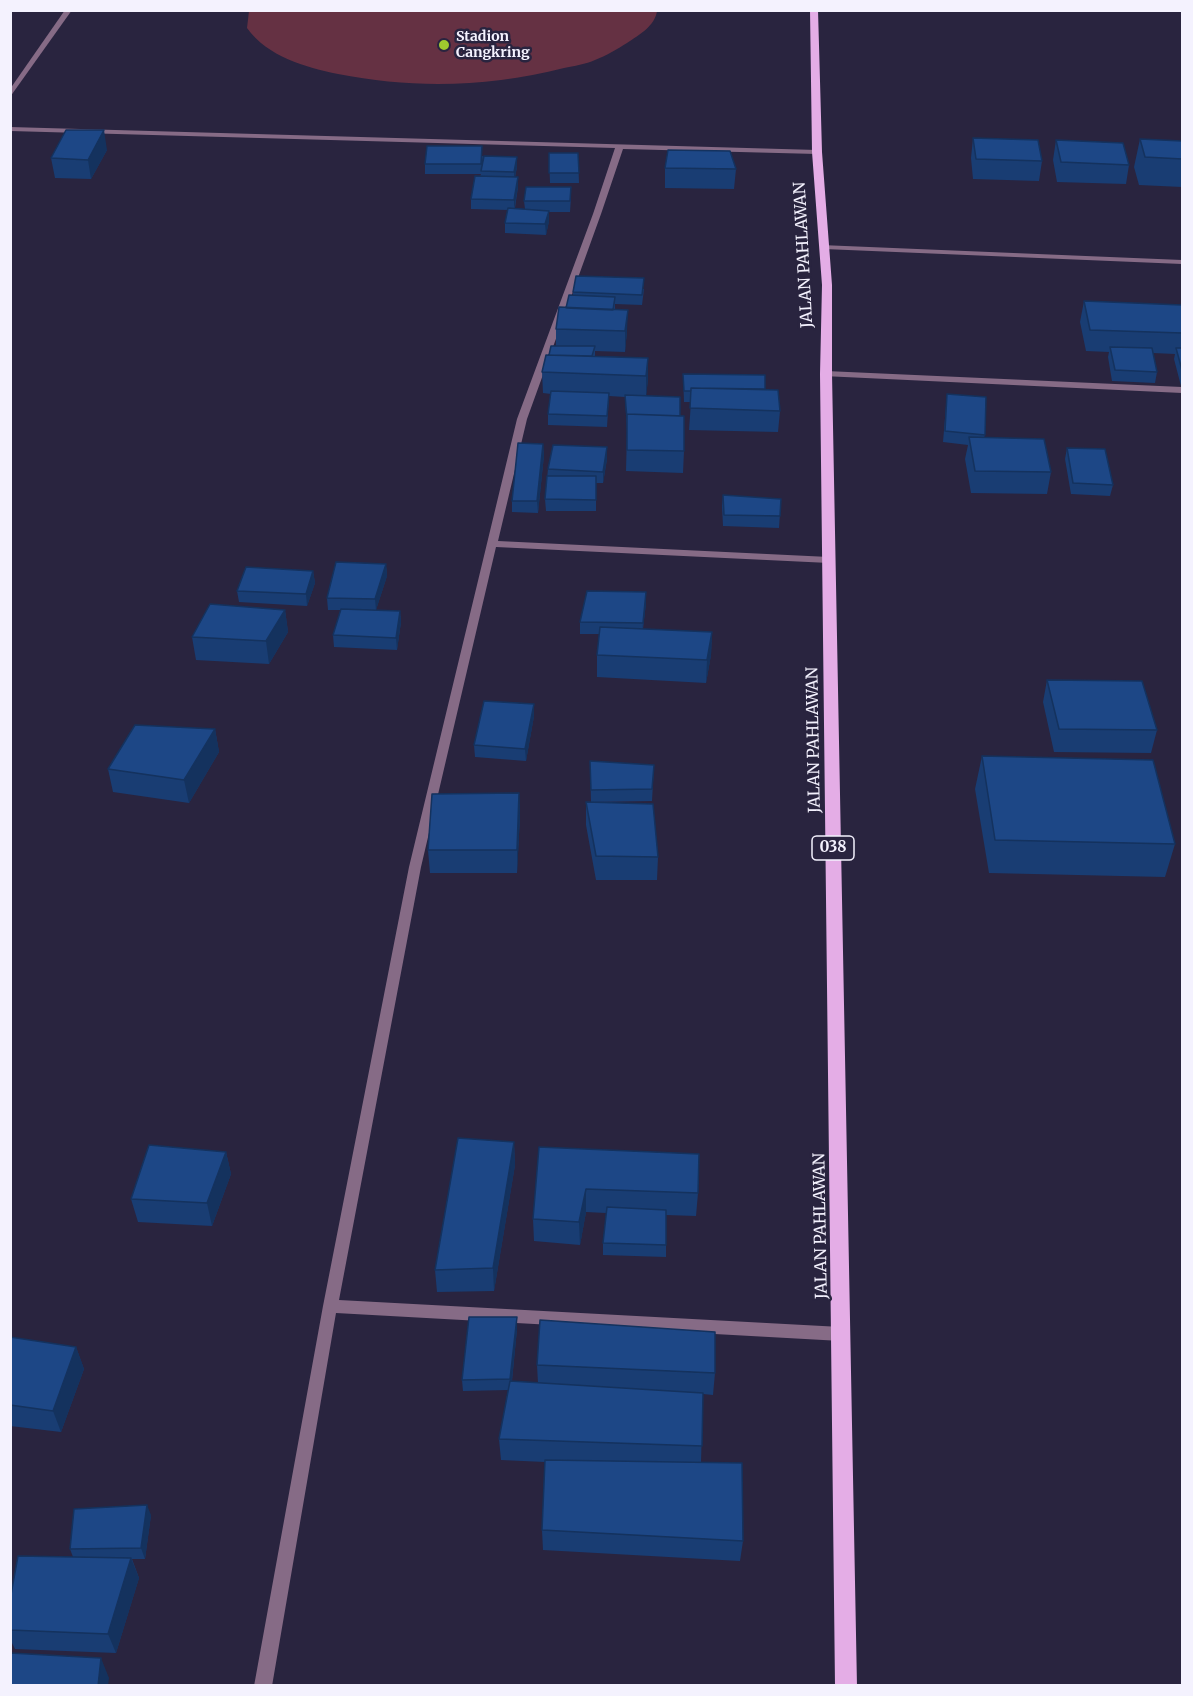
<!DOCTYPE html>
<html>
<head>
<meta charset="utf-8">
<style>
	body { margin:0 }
	#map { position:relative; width:1193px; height:1696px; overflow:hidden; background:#29243f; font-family:Merriweather,serif }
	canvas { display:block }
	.frame { position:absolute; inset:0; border:12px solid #f4f2fe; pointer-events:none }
</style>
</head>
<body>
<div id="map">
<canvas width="1193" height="1696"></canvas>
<div class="frame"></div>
</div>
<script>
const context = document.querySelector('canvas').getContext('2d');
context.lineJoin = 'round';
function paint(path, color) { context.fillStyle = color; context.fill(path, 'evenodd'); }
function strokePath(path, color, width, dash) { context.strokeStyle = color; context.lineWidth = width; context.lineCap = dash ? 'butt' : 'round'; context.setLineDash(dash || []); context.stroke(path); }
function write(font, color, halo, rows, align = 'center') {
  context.font = font + ' Merriweather,serif'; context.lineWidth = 5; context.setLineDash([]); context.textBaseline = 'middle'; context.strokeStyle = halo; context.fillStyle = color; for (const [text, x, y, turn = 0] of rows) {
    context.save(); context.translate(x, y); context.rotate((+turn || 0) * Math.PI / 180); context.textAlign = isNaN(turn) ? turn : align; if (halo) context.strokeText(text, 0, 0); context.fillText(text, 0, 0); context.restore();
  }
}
const green = new Path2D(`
	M249,11V10L657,11C655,26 639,35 627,43C617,49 606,56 595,60C586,64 574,66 564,68C489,87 414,89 338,74C305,67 268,57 247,28Z`);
const service = new Path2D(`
	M65,10H72L10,97V89Z`);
const minor = new Path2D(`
	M10,127L817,150L821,152L817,154L623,149L601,214L527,419L498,541L829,557L834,560L829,563L496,547L421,867L339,1300L841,1327L846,1329L849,1334L846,1339L841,1341L336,1313L272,1686H254L323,1306L409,867L517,419L593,214L615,148L10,131Z
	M821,245L1182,260V264L824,249L820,247Z
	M826,371L1182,387V393L823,376L822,374Z`);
const primary = new Path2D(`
	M810,10H818L822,152L832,285V374L857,1686H835L820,374L822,285L812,152Z`);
const wall = new Path2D(`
	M973,138L1042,161L1039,181L973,179L971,158Z
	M1140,139L1182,141V187L1139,185L1134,167Z
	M1056,140L1129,165L1126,184L1057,182L1053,160Z
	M107,150L91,179L55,178L51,158Z
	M549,153H578L579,183H550Z
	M483,156L482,168L517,157V167L515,177L518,187L515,208L525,209L524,201L571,197L570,212H549V221L546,235L505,233V223L508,210L471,209V199L481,174H425V164Z
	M665,168L736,169L734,189L665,188Z
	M644,289L642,305L615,304V310L627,331L625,352L595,351V356L648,358V379L646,396L680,416L684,451L683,473L626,471L627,431L625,397L609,396L607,427L548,425V414L551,394L543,393L542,372L549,355L556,346V329L573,295V292Z
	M1084,301L1182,305V386H1181L1174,359L1175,354L1153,353L1157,372L1155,383L1112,381L1108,357L1109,352L1086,351L1080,322Z
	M683,374L765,389L780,411L778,432L689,430L691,402H684Z
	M947,394L985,435L984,438L1051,472L1047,494L971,493L965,459L968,445L943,442Z
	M543,444L544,455L538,513L512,512V501Z
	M607,447V459L603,483H596V511H546L545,499L548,469Z
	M1067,448L1113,485L1110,496L1071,494L1065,459Z
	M723,495L781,499L779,528L723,526L722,506Z
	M386,564L387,576L376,610L400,611L401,622L397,650L334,647L333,635L341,610H328L327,598Z
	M313,571L315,583L307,606L239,602L237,591Z
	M646,603L643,629L712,632L711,655L706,683L597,677V655L599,634H580V622Z
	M285,610L288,632L269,664L196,660L192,637Z
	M1047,680L1157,730L1151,753L1054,752L1043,702Z
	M534,704V716L526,761L475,757L474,745Z
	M215,729L219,752L189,803L113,792L108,769Z
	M982,756L1175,844L1165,877L989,873L975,789Z
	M590,761L654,765L652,801L591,802Z
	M519,793L520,816L517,873H430L428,850Z
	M586,802L658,857L657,880H596L586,825Z
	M514,1142L515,1165L494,1291L437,1292L435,1270Z
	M539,1147L698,1193L696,1216L666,1215V1257L603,1255V1243L606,1213L586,1212L580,1245L534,1241L533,1219Z
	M226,1152L231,1174L212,1226L138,1222L131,1199Z
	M517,1329L512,1381L538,1383L537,1365L715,1373L713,1395L703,1394L701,1462L743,1541L740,1561L543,1550L542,1530L545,1462L501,1460L499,1439L508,1390L463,1391L462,1380Z
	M10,1337L76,1347L84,1369L61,1432L10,1426Z
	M151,1515L145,1559H132L139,1578L116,1653L15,1649L10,1639V1630L73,1557L70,1549Z`);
const shadedWall = new Path2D(`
	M104,130L107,150L91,179L88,160Z
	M517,157V167L514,182V172Z
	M518,177V187L514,210V200Z
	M549,211V221L546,235L545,224Z
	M628,310L627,331L625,352V331Z
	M648,358V379L646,398V376Z
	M543,444L544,455L538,513L537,501Z
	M607,447V459L603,483V472Z
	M386,564L387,576L376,610L375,599Z
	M313,571L315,583L307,606L306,594Z
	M646,592V603L642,634L643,623Z
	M285,610L288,632L269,664L266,641Z
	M400,611L401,622L397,650L396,638Z
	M712,632L711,655L706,683L707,660Z
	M534,704V716L526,761L525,749Z
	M215,729L219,752L189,803L184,780Z
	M519,793L520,816L517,873V850Z
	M514,1142L515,1165L494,1291L493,1268Z
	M226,1152L231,1174L212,1226L207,1203Z
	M586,1189V1212L580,1245L579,1222Z
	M517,1317V1329L511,1390L510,1379Z
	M76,1347L84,1369L61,1432L53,1411Z
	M147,1505L151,1515L145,1559L141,1548Z
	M131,1558L139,1578L116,1653L108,1634Z
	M101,1658L109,1678L108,1686H98Z`);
const building = new Path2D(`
	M66,130H104L88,160L51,158Z
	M973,138L1038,140L1042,161L976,159Z
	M1140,139L1182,141V159L1145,157Z
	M1056,140L1123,143L1129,165L1061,162Z
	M427,146H482L481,164H425Z
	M668,150L730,151L736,169L665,168Z
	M549,153H578L579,173H549Z
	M484,156L517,157L514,172L481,171Z
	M475,176L518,177L514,200L471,199Z
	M526,187H571L570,201H524Z
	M508,208L549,211L545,224L505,223Z
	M576,276L644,278L642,295L573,292Z
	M569,295L615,297L613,310L566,308Z
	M1084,301L1182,305V333L1090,330Z
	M559,307L628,310L625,331L556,329Z
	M551,346H595L592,356L549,355Z
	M1110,347L1152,348L1157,372L1115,370Z
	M1176,348H1182V370Z
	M546,355L648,358L646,376L542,372Z
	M683,374L765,375V389L691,388V391H684Z
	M691,388L778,390L780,411L690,408Z
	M551,391L609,393L607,416L548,414Z
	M947,394L986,397L985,435L945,431Z
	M625,395L680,397V416L627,414V419Z
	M627,414L684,416V451L627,450Z
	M969,437L1044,439L1051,472L975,471Z
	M518,443L543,444L537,501H512Z
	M553,445L607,447L603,472L548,469Z
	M1067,448L1105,449L1113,485L1073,483Z
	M547,476H596V500L545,499Z
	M723,495L781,499L780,516L724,515Z
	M336,562L386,564L375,599L327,598Z
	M246,567L313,571L306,594L237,591Z
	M587,591L646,592L643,623L580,622Z
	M210,604L285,610L266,641L192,637Z
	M341,609L400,611L396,638L333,635Z
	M600,627L712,632L707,660L597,655Z
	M1047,680L1142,681L1157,730L1059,729Z
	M484,701L534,704L525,749L474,745Z
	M135,725L215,729L184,780L108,769Z
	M982,756L1153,760L1175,844L995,840Z
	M590,761L654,765L652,789L591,790Z
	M519,793L517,850H428L432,794Z
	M586,802L653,804L658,857L596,856Z
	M458,1138L514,1142L493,1268L435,1270Z
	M149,1145L226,1152L207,1203L131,1199Z
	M539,1147L699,1154L698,1193L586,1189L579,1222L533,1219Z
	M607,1207L666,1210V1245L603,1243Z
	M469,1317H517L510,1379L462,1380Z
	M540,1320L715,1332V1373L537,1365Z
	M10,1337L76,1347L53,1411L10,1405Z
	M510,1381L703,1393L702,1446L499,1439Z
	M545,1460L742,1463L743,1541L542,1530Z
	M147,1505L141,1548L70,1549L74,1509Z
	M18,1556L131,1558L108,1634L10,1630V1600Z
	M10,1653L101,1658L98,1686H10Z`);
const markers = [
	[444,45,6,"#9fca2e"]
];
const farPoinames = [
	["Stadion",456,37],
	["Cangkring",456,53]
];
const shields = [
	[833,848,42]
];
const shieldNames = [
	["038",833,848]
];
const streetNames = [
	["JALAN PAHLAWAN",804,255,-93],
	["JALAN PAHLAWAN",814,740,-91],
	["JALAN PAHLAWAN",821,1226,-91]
];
paint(green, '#653143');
paint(service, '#866b86');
paint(minor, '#866b86');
paint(primary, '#e4ade6');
paint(wall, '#193d73');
paint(shadedWall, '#14325e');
paint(building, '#1d4786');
strokePath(building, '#14325e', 1.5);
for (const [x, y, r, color] of markers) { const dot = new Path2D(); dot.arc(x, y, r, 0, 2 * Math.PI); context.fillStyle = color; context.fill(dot); strokePath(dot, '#29243f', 2); }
write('bold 14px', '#f4f2fe', '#29243f', farPoinames, 'left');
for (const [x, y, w] of shields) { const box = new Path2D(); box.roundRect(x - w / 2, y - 12, w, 24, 4.5); context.fillStyle = '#29243f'; context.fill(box); strokePath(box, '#f4f2fe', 1.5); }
write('bold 15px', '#f4f2fe', null, shieldNames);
write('16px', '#f4f2fe', '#29243f', streetNames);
</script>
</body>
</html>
